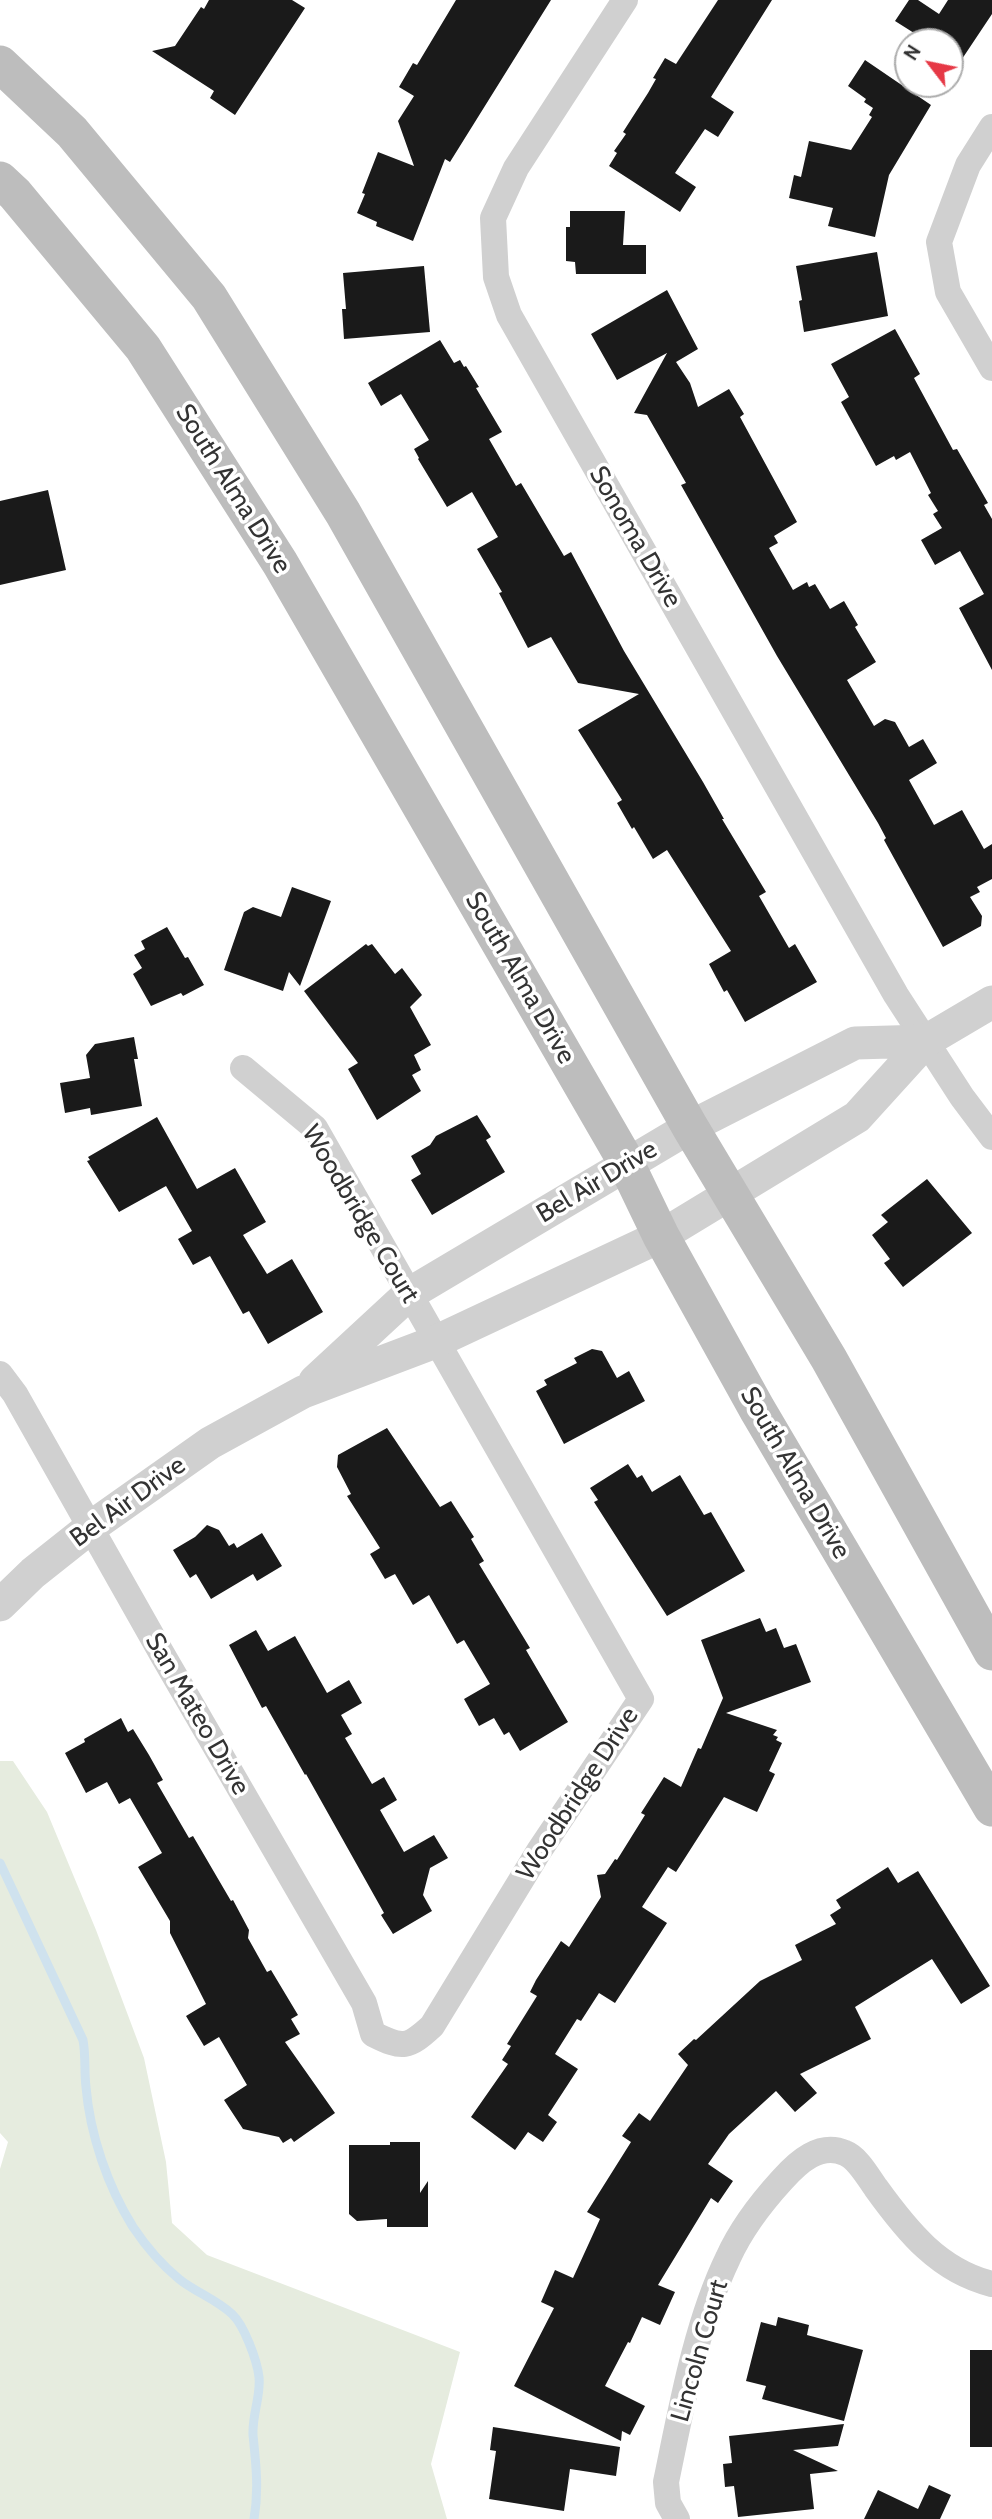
<!DOCTYPE html>
<html>
<head>
<meta charset="utf-8">
<style>
	body { margin:0 }
	#map { position:relative; width:992px; height:2519px; overflow:hidden; background:#fff; font-family:Cabin,sans-serif }
	canvas { display:block }
	.north { position:absolute; left:894px; top:28px; width:70px; height:70px; box-sizing:border-box; background:#fff; border:2px solid #adadad; border-radius:50%; rotate:302deg; font-size:19px; font-weight:700; line-height:28px; text-align:center; color:#333 }
	.north::after { content:''; display:block; margin:auto; width:24px; height:32px; background:#e63946; clip-path:polygon(50% 0,100% 100%,50% 72%,0 100%) }
</style>
</head>
<body>
<div id="map">
<canvas width="992" height="2519"></canvas>
<div class="north">N</div>
</div>
<script>
const context = document.querySelector('canvas').getContext('2d');
context.lineJoin = 'round';
function paint(path, color) { context.fillStyle = color; context.fill(path, 'evenodd'); }
function strokePath(path, color, width, dash) { context.strokeStyle = color; context.lineWidth = width; context.lineCap = dash ? 'butt' : 'round'; context.setLineDash(dash || []); context.stroke(path); }
function write(font, color, halo, rows, align = 'center') {
  context.font = font + ' Cabin,sans-serif'; context.lineWidth = 7; context.setLineDash([]); context.textBaseline = 'middle'; context.strokeStyle = halo; context.fillStyle = color; for (const [text, x, y, turn = 0] of rows) {
    context.save(); context.translate(x, y); context.rotate((+turn || 0) * Math.PI / 180); context.textAlign = isNaN(turn) ? turn : align; if (halo) context.strokeText(text, 0, 0); context.fillText(text, 0, 0); context.restore();
  }
}
const green = new Path2D(`
	M0,1761H13L47,1812L96,1930L144,2058L166,2162L172,2223L207,2255L460,2352L431,2464L447,2519H0V2169L8,2142L0,2133Z`);
const stream = new Path2D(`
	M0,1863L83,2040C86,2056 84,2071 86,2087C90,2135 108,2187 133,2227C145,2245 162,2265 179,2279C195,2292 216,2299 232,2314C244,2325 257,2360 259,2377C261,2396 252,2415 253,2435C256,2464 259,2490 254,2519`);
const building = new Path2D(`
	M209,0H292L305,8L235,115L210,98L214,91L152,51L175,46L201,7L204,9Z
	M456,0H551L450,162L445,159L413,241L376,226L377,222L357,213L365,194L362,193L378,152L414,166L398,121L414,96L399,87L413,63L417,65Z
	M718,0H772L711,97L734,112L718,137L705,129L675,173L696,187L680,212L609,166L617,153L614,151L626,134L623,132L648,93L656,79L653,78L665,58L676,64Z
	M909,0H918L939,14L948,0H992V14L950,77V42H916L914,33L895,21Z
	M865,60L931,105L889,175L875,237L828,226L833,208L789,198L794,175L801,177L809,141L851,150L872,117L869,115L873,108L864,102L866,99L848,86Z
	M570,211H625L623,245H646V274H576L575,262L566,261V227H570Z
	M877,252L888,316L804,332L799,301L802,300L796,266Z
	M424,266L430,332L344,339L342,309H346L343,273Z
	M667,290L698,349L676,362L690,383L698,407L729,389L744,414L740,417L797,522L774,536L778,543L769,548L793,590L807,582L809,587L815,584L830,609L844,601L858,625L855,627L876,662L847,680L874,726L885,719L895,722L909,747L923,739L937,763L909,780L934,825L962,810L984,849L992,844V879L977,887L980,892L970,897L982,916L981,926L943,947L884,840L886,838L878,823L777,656L681,485L686,483L647,415L634,413L667,353L617,380L591,334Z
	M895,329L920,374L914,378L953,450L957,449L988,503L984,505L992,519V670L959,608L984,594L960,551L935,565L921,540L942,528L933,514L938,511L928,495L931,493L910,452L896,460L894,456L876,466L841,402L849,397L831,364Z
	M440,340L454,363L460,360L464,367L466,366L479,387L476,388L502,432L489,439L516,486L521,483L564,556L571,552L624,651L703,782L724,819H722L766,892L759,896L789,948L795,944L817,982L745,1022L727,990L724,992L709,964L731,951L667,850L653,859L634,827L632,829L617,803L622,800L578,730L639,694L578,683L551,637L528,648L499,593L502,592L477,549L498,537L472,492L447,507L418,459L419,458L414,449L429,440L401,394L381,406L368,383Z
	M48,490L66,570L0,585V501Z
	M292,887L331,901L300,986L289,972L283,991L224,970L244,912L253,907L281,917Z
	M167,927L185,958L188,957L204,985L183,996L181,993L151,1006L133,974L142,968L134,955L145,949L141,941Z
	M366,944L368,946L372,944L395,974L402,968L422,995L410,1007L431,1045L414,1055L421,1070L412,1075L421,1091L377,1120L348,1069L358,1063L304,991Z
	M134,1037L138,1059H134L142,1106L91,1115L90,1108L65,1113L60,1083L90,1078L86,1055L95,1044Z
	M477,1115L491,1137L486,1140L505,1172L432,1215L411,1180L421,1174L411,1156L430,1145L436,1136Z
	M157,1117L197,1189L235,1168L266,1222L243,1235L267,1274L292,1259L323,1312L268,1344L249,1311L243,1314L210,1256L193,1265L178,1239L192,1231L166,1186L119,1212L87,1161L90,1160L88,1157Z
	M927,1179L972,1233L903,1287L884,1263L890,1259L872,1235L888,1222L881,1215Z
	M592,1349L602,1351L617,1378L629,1371L645,1401L564,1444L536,1391L547,1385L544,1380L577,1363L574,1358Z
	M387,1428L440,1507L451,1501L474,1537L471,1539L484,1561L479,1564L530,1648L526,1650L568,1722L520,1751L509,1732L504,1735L494,1718L479,1726L464,1699L490,1684L464,1640L457,1644L429,1595L413,1605L395,1574L385,1579L370,1554L380,1548L347,1496L351,1494L337,1467L338,1455Z
	M628,1464L637,1478L642,1475L652,1492L680,1475L704,1515L711,1512L745,1571L667,1616L594,1502L598,1500L590,1488Z
	M207,1525L219,1530L229,1546L234,1543L237,1548L262,1533L282,1566L257,1581L253,1574L211,1599L196,1574L190,1578L173,1550L195,1537Z
	M760,1618L766,1632L776,1628L784,1648L796,1644L811,1682L726,1713L777,1730L773,1735L778,1737L776,1740L782,1743L769,1771L775,1774L757,1812L724,1797L676,1872L668,1867L642,1907L667,1923L615,2003L599,1993L581,2021L577,2019L555,2054L578,2069L548,2115L557,2122L543,2142L528,2132L515,2150L471,2117L508,2064L502,2060L511,2046L507,2044L537,1996L530,1992L536,1980L561,1941L569,1947L601,1897L597,1875L605,1874L615,1859L617,1860L645,1815L641,1813L664,1777L681,1787L698,1748L701,1749L723,1698L701,1640Z
	M256,1630L268,1651L295,1636L327,1693L349,1680L362,1703L341,1715L352,1734L345,1738L372,1784L384,1777L397,1800L380,1810L404,1852L434,1835L448,1858L430,1868L423,1895L432,1911L393,1934L381,1915L384,1913L306,1774L305,1775L266,1706L262,1708L229,1645Z
	M121,1718L128,1732L133,1729L149,1755L163,1780L157,1783L189,1838L193,1836L231,1901L233,1900L249,1930L248,1938L267,1972L271,1970L298,2015L291,2019L300,2034L285,2042L335,2113L294,2142L291,2138L283,2143L279,2137L243,2129L224,2100L247,2085L219,2037L204,2046L186,2016L206,2004L170,1933V1921L138,1867L162,1853L130,1798L119,1804L107,1782L86,1793L65,1753L85,1742L84,1739Z
	M888,1867L898,1883L918,1871L990,1986L961,2004L932,1959L855,2007L871,2039L800,2074L817,2093L795,2112L776,2091L729,2134L708,2164L733,2181L718,2203L711,2198L658,2285L675,2292L660,2325L642,2317L630,2343L628,2342L605,2386L645,2406L630,2435L622,2431L621,2441L514,2386L554,2308L541,2302L555,2270L573,2278L600,2219L587,2212L631,2142L622,2136L639,2113L650,2121L688,2065L678,2054L694,2039L696,2040L760,1981L802,1960L795,1945L836,1924L830,1915L841,1908L836,1900Z
	M390,2142H420V2193L428,2181V2227H387V2219L357,2221L349,2214V2145H390Z
	M778,2317L809,2325L807,2335L863,2350L844,2421L762,2399L766,2386L746,2381L761,2322L776,2326Z
	M970,2350H992V2447H970Z
	M844,2424L838,2446L793,2450L838,2471L810,2474L814,2509L738,2517L734,2486L725,2487L723,2464L732,2463L729,2436Z
	M493,2427L620,2447L616,2476L570,2469L564,2511L489,2499L496,2451L490,2450Z
	M929,2485L951,2495L940,2519H864L878,2490L918,2509Z`);
const minor = new Path2D(`
	M625,0L516,168L493,218L496,277L509,315L896,995L962,1097L992,1137
	M992,127L968,165L939,242L948,292L992,368
	M0,1374L15,1394L162,1654L364,2003L373,2034C403,2049 408,2048 432,2026L539,1851L641,1699L315,1128L243,1068
	M677,2519L668,2503L666,2482C681,2410 696,2324 728,2258C741,2229 761,2203 782,2180C798,2162 820,2142 845,2153C858,2158 868,2177 876,2188C907,2231 939,2271 992,2284`);
const tertiary = new Path2D(`
	M315,1381L409,1294L690,1127L855,1043L926,1041
	M0,1605L33,1573L91,1527L210,1443L303,1392L435,1342L661,1236L857,1117L926,1041L992,1002`);
const secondary = new Path2D(`
	M0,64L72,132L209,297L343,513L690,1127L829,1359L992,1652
	M0,180L15,194L143,348L280,563L621,1153L661,1236L757,1409L992,1808`);
const streetNames = [
	["South Alma Drive",233,489,58],
	["Sonoma Drive",635,537,60],
	["South Alma Drive",520,978,60],
	["Bel Air Drive",597,1182,-31],
	["Woodbridge Court",360,1214,59],
	["South Alma Drive",795,1473,60],
	["Bel Air Drive",128,1502,-36],
	["San Mateo Drive",197,1714,60],
	["Woodbridge Drive",578,1794,-57],
	["Lincoln Court",700,2351,-74]
];
paint(green, '#e6ecdf');
strokePath(stream, '#cfe2ee', 9);
paint(building, '#1a1a1a');
strokePath(minor, '#d0d0d0', 26);
strokePath(tertiary, '#d0d0d0', 33);
strokePath(secondary, '#bdbdbd', 37);
write('26px', '#333', '#fff', streetNames);
</script>
</body>
</html>
